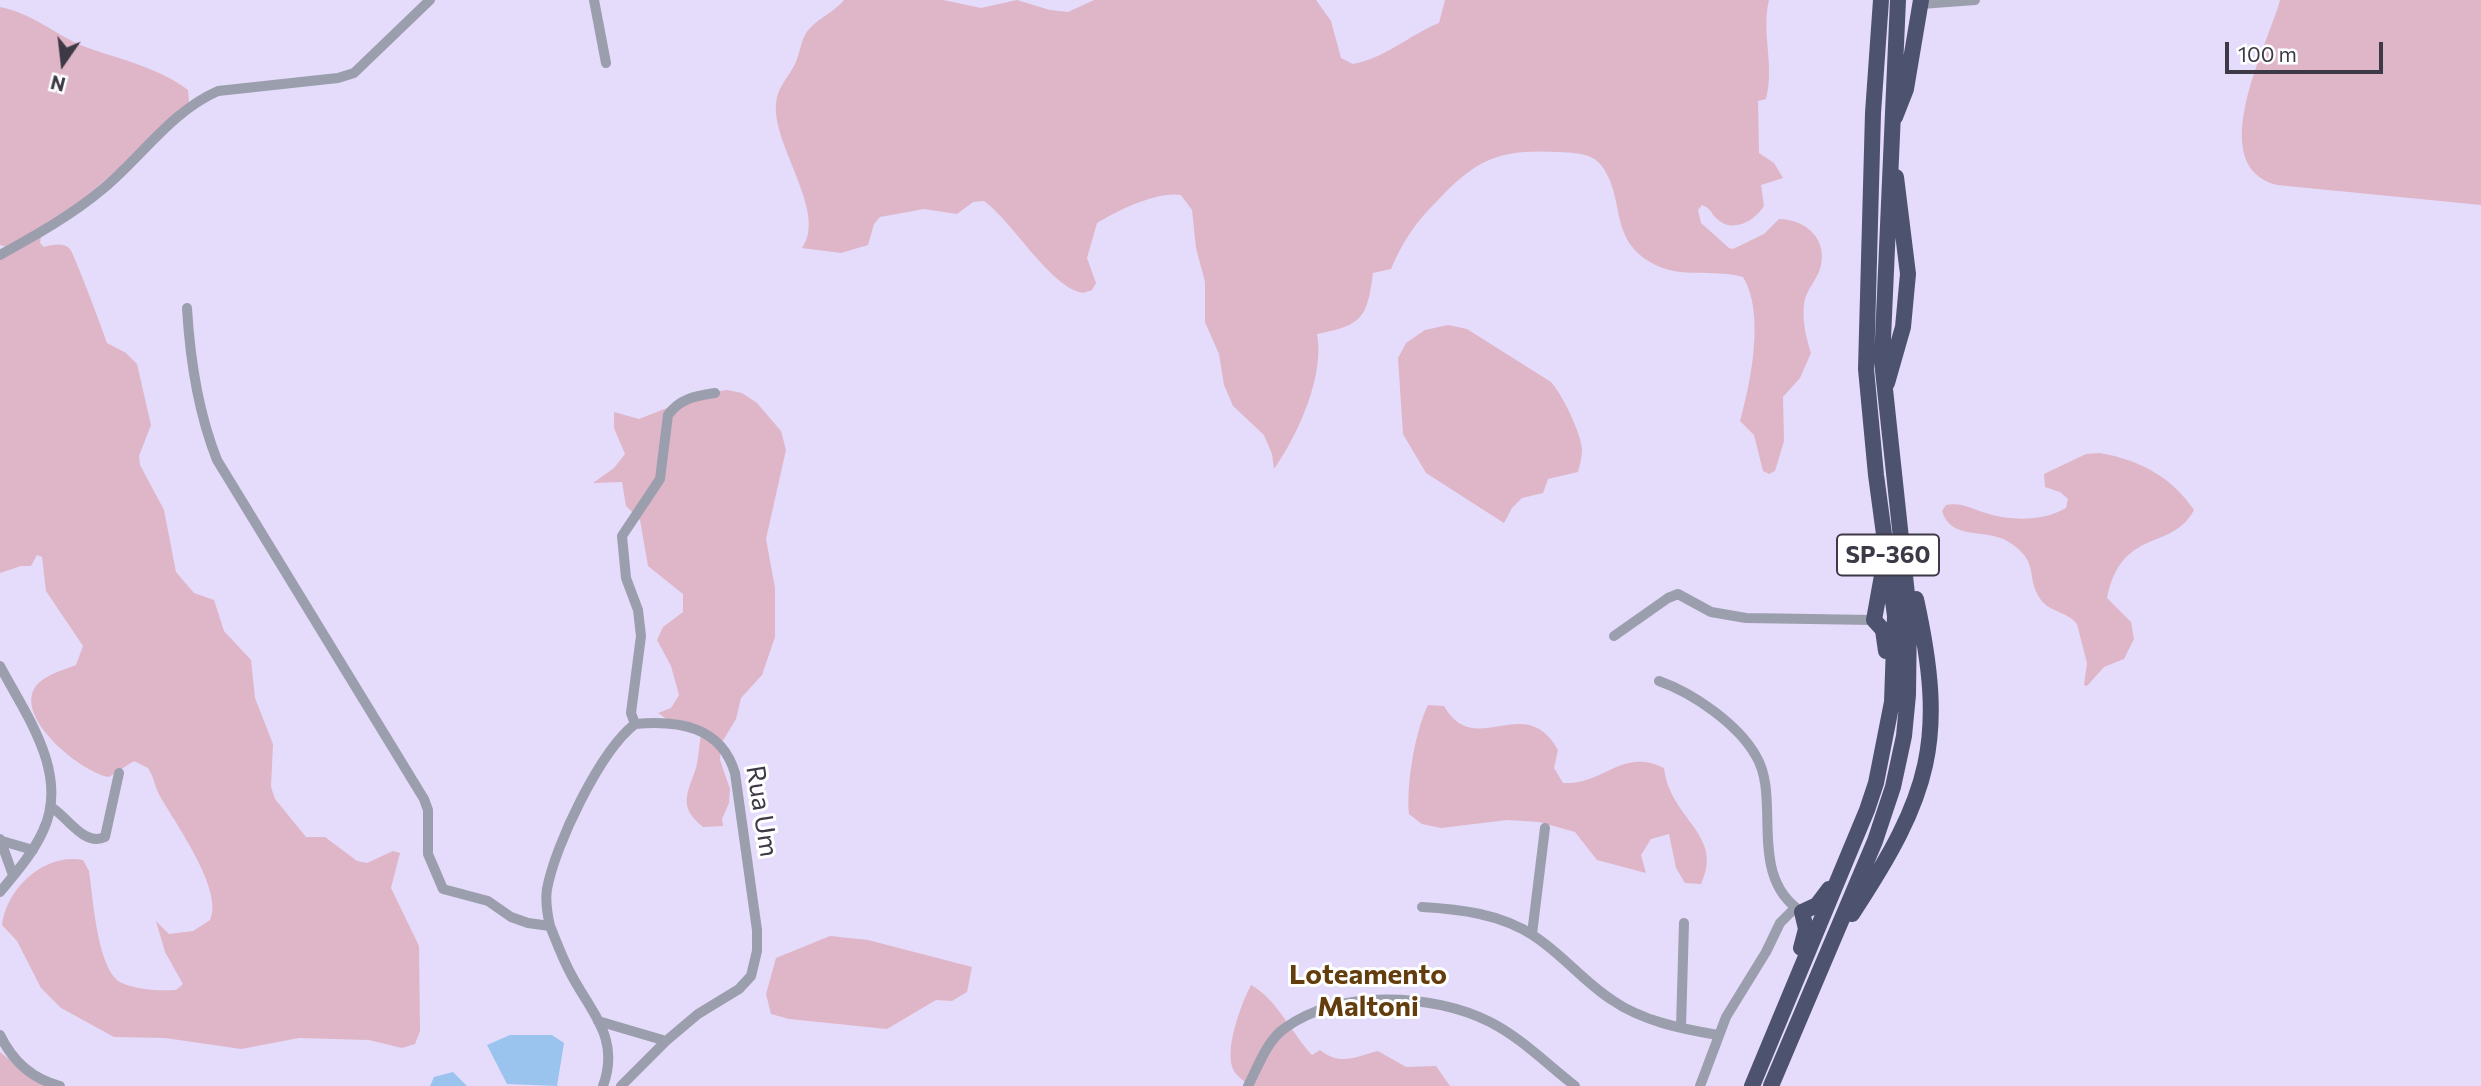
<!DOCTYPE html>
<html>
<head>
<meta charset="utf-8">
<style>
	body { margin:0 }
	#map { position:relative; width:2481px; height:1086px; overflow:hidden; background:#e5dbfb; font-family:Commissioner,sans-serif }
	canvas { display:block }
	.north { position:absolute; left:28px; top:28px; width:70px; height:70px; -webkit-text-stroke:5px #fff; paint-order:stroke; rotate:194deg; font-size:19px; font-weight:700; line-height:28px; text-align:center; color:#3d3946 }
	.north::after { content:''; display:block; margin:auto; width:24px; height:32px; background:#3d3946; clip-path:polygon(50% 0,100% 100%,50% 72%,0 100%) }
	.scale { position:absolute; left:2225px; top:42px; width:158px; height:32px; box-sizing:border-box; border:4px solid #3d3946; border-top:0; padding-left:9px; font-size:21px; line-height:24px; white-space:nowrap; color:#3d3946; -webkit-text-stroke:5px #fff; paint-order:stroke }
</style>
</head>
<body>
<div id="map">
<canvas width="2481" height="1086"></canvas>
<div class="north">N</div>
<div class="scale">100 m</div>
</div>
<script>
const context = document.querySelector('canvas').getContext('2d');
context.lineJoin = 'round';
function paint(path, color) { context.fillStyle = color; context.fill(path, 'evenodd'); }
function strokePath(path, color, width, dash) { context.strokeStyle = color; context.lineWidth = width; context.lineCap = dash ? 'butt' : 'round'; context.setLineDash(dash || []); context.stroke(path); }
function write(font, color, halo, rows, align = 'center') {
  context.font = font + ' Commissioner,sans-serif'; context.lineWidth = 6; context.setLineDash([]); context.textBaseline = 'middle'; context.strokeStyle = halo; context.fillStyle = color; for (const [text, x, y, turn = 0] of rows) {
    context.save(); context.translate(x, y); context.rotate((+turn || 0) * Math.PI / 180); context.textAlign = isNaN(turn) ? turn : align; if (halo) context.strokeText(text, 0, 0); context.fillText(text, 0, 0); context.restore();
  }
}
const green = new Path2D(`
	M844,0H943L981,8L1017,0L1050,10L1068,12L1094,0H1316L1331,21L1341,58L1353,64C1386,58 1409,35 1439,23L1445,0H1769C1761,33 1775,66 1766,99L1758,101L1759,153L1774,163L1783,178L1761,185L1764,206C1753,223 1730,234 1715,217C1710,211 1710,208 1702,205L1698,210L1701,223L1729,248L1733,249L1764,234L1779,219C1806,219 1829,240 1820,269C1816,281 1805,292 1804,304C1802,321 1806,337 1811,353L1800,378L1783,397L1784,441L1775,471L1769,474L1763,471L1754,435L1740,421C1751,381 1765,313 1743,277C1710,268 1680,280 1650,262C1608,237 1626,198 1601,165C1591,152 1572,153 1557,152C1500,149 1477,159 1439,199C1415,223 1405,238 1391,269L1373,273C1367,318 1363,325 1317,334C1325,375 1298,435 1274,469L1272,454L1264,435L1233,406L1224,385L1219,354L1205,322V282L1196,248L1192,210L1181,195C1158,191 1118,210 1097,223L1087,258L1096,283L1092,290L1083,293C1051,288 1012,221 984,201L973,202L957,214L924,209L880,217L874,224L868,245L841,253L802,248C828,213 772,145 776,104C777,88 787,79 794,66C801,54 800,37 811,27C821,17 835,11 844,0Z
	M2280,0H2481V205L2277,185C2202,166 2269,43 2280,0Z
	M0,7C32,13 54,34 83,46C118,59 158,67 188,90L189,102L181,114L41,236L40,243L44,247C52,245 63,242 70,249C74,254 106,338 107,343L126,353L137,364L151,425L139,456L140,465L164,510L176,572L194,593L214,600L224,631L251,660L255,698L273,744L271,787L275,799L306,837H325L357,861L367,863L393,851L400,853L391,888L419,946L420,1031L415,1044L402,1048L369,1040L299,1038L241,1049L165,1038L114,1037L61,1008L41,988L17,941L2,925C7,887 45,853 83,860L89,871C93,896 97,972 122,983C137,990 160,991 176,990L183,984L165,952L156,921L169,934L193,931L210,920C224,891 176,824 161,798C155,788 154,777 148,768L134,761L109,777C82,773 17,720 34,689C41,676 63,670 76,665L83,646L46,591L42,557L37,555L31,566H21L0,573V258L7,247L0,245Z
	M1448,325L1467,329L1551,382C1562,394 1581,433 1582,449C1582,457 1580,465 1578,472L1548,479L1543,493L1522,498L1512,508L1504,523L1426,473L1403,434L1398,358L1406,343L1425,330Z
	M727,390L742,393L757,403L781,431L786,450L766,539L775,588V637L762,675L741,698L736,719L721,744L720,760L730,789L729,803L722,819L723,826L703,827C678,807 687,794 696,768C699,757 699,745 701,734L681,729L658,713L671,708L679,695L671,666L657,640L663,627L683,612V594L648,566L640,520L626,506L622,482L593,483L614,468L625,454L614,428V412L639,419L705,393Z
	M2100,453C2139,460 2171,476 2194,510C2172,552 2122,526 2107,598L2131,622L2134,639L2124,659L2104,667L2087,686L2084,685L2087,663L2077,624C2068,612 2050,612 2041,600C2024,576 2042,562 2007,541C1985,528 1951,541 1942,511L1946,505C1964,502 1972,510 1989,514C2013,521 2044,521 2066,508L2068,499L2060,492L2045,487L2044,474L2086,454Z
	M1428,705L1444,706C1476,761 1524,690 1558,750L1554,768L1563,783C1604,785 1622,747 1664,768C1670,820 1725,834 1701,884L1685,883L1676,868L1669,834L1651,839L1641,855L1646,873L1597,860L1575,832L1539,822L1507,820L1441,828L1422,824L1409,814C1406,786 1415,731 1428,705Z
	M830,936L868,940L972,967L967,992L952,1001L936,1000L887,1029L789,1019L771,1014L766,994L776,958Z
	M1251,985C1276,998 1292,1034 1312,1055L1320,1050C1340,1066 1355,1057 1378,1051L1406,1067L1436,1066L1450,1086H1250C1245,1082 1237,1076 1234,1071C1223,1052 1241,1004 1251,985Z
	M0,1052L39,1083L47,1086H0Z`);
const water = new Path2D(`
	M510,1035H552L564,1043L557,1086L507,1084L487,1045Z
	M453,1072L467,1086H430L434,1077Z`);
const minor = new Path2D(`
	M594,0L606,63
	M1921,4L1975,0
	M0,255C36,235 72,215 104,188C142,156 172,111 218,91L338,78L354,73L430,0
	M187,308C190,360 198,412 217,460L424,799L428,810V854L443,889L488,901L511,917L528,923L550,926C557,943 563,960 572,976C593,1015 620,1039 603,1086
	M1614,636L1668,598L1678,594L1711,612L1746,618L1874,620
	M0,666C26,715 70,774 43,831C33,853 16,873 0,892
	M1659,681C1693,693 1738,724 1756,756C1782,799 1746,876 1802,912
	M51,807C68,817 84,847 105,837L119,773
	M0,839L13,875
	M2,841L33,850
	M1422,907C1459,909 1502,914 1534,936C1562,954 1584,982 1612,1000C1642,1021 1682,1029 1718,1035
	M550,926C547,913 545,902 547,889C555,845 600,751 635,724
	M1532,934L1545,828
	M598,1021L666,1041
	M1681,1027L1684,923
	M0,1035C12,1060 32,1079 60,1086
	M621,1086L666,1041L698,1014L739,989L751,976L757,951V930L735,773C721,726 678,720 635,724L631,713L641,636L638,610L626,578L622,536L660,479L668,415C680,398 696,396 715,393
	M1248,1086C1258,1067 1267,1040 1285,1028C1339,989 1432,993 1490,1022C1520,1037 1548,1065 1575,1086
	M1700,1086L1726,1017L1766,952L1780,923L1795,908`);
const highway = new Path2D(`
	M1895,117L1906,89L1921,0
	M1887,383L1903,327L1908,274L1896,177
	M1883,570L1874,620L1883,630L1886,651
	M1852,914C1931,794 1947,740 1916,599
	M1801,948L1806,929L1802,912L1817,905L1829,889
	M1752,1086L1867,810L1876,783L1892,702L1895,616L1876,475L1866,369L1873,113L1881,0
	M1771,1086L1875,841L1893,787L1904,736L1908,695L1909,613L1882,361L1898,0`);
const shields = [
	[1888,555,102]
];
const shieldNames = [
	["SP-360",1888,555]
];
const streetNames = [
	["Rua Um",762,811,81]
];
const neighbourhoodNames = [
	["Loteamento",1368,975],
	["Maltoni",1368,1007]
];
paint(green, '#dfb6c8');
paint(water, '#9ac4ee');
strokePath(minor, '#9b9eac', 10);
strokePath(highway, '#4d536e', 16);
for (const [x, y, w] of shields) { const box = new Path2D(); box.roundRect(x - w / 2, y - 20.5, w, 41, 5); context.fillStyle = '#fff'; context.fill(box); strokePath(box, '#3d3946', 2); }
write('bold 24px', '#3d3946', null, shieldNames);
write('26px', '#3d3946', '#fff', streetNames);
write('bold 28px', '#633d0d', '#fff', neighbourhoodNames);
</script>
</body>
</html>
